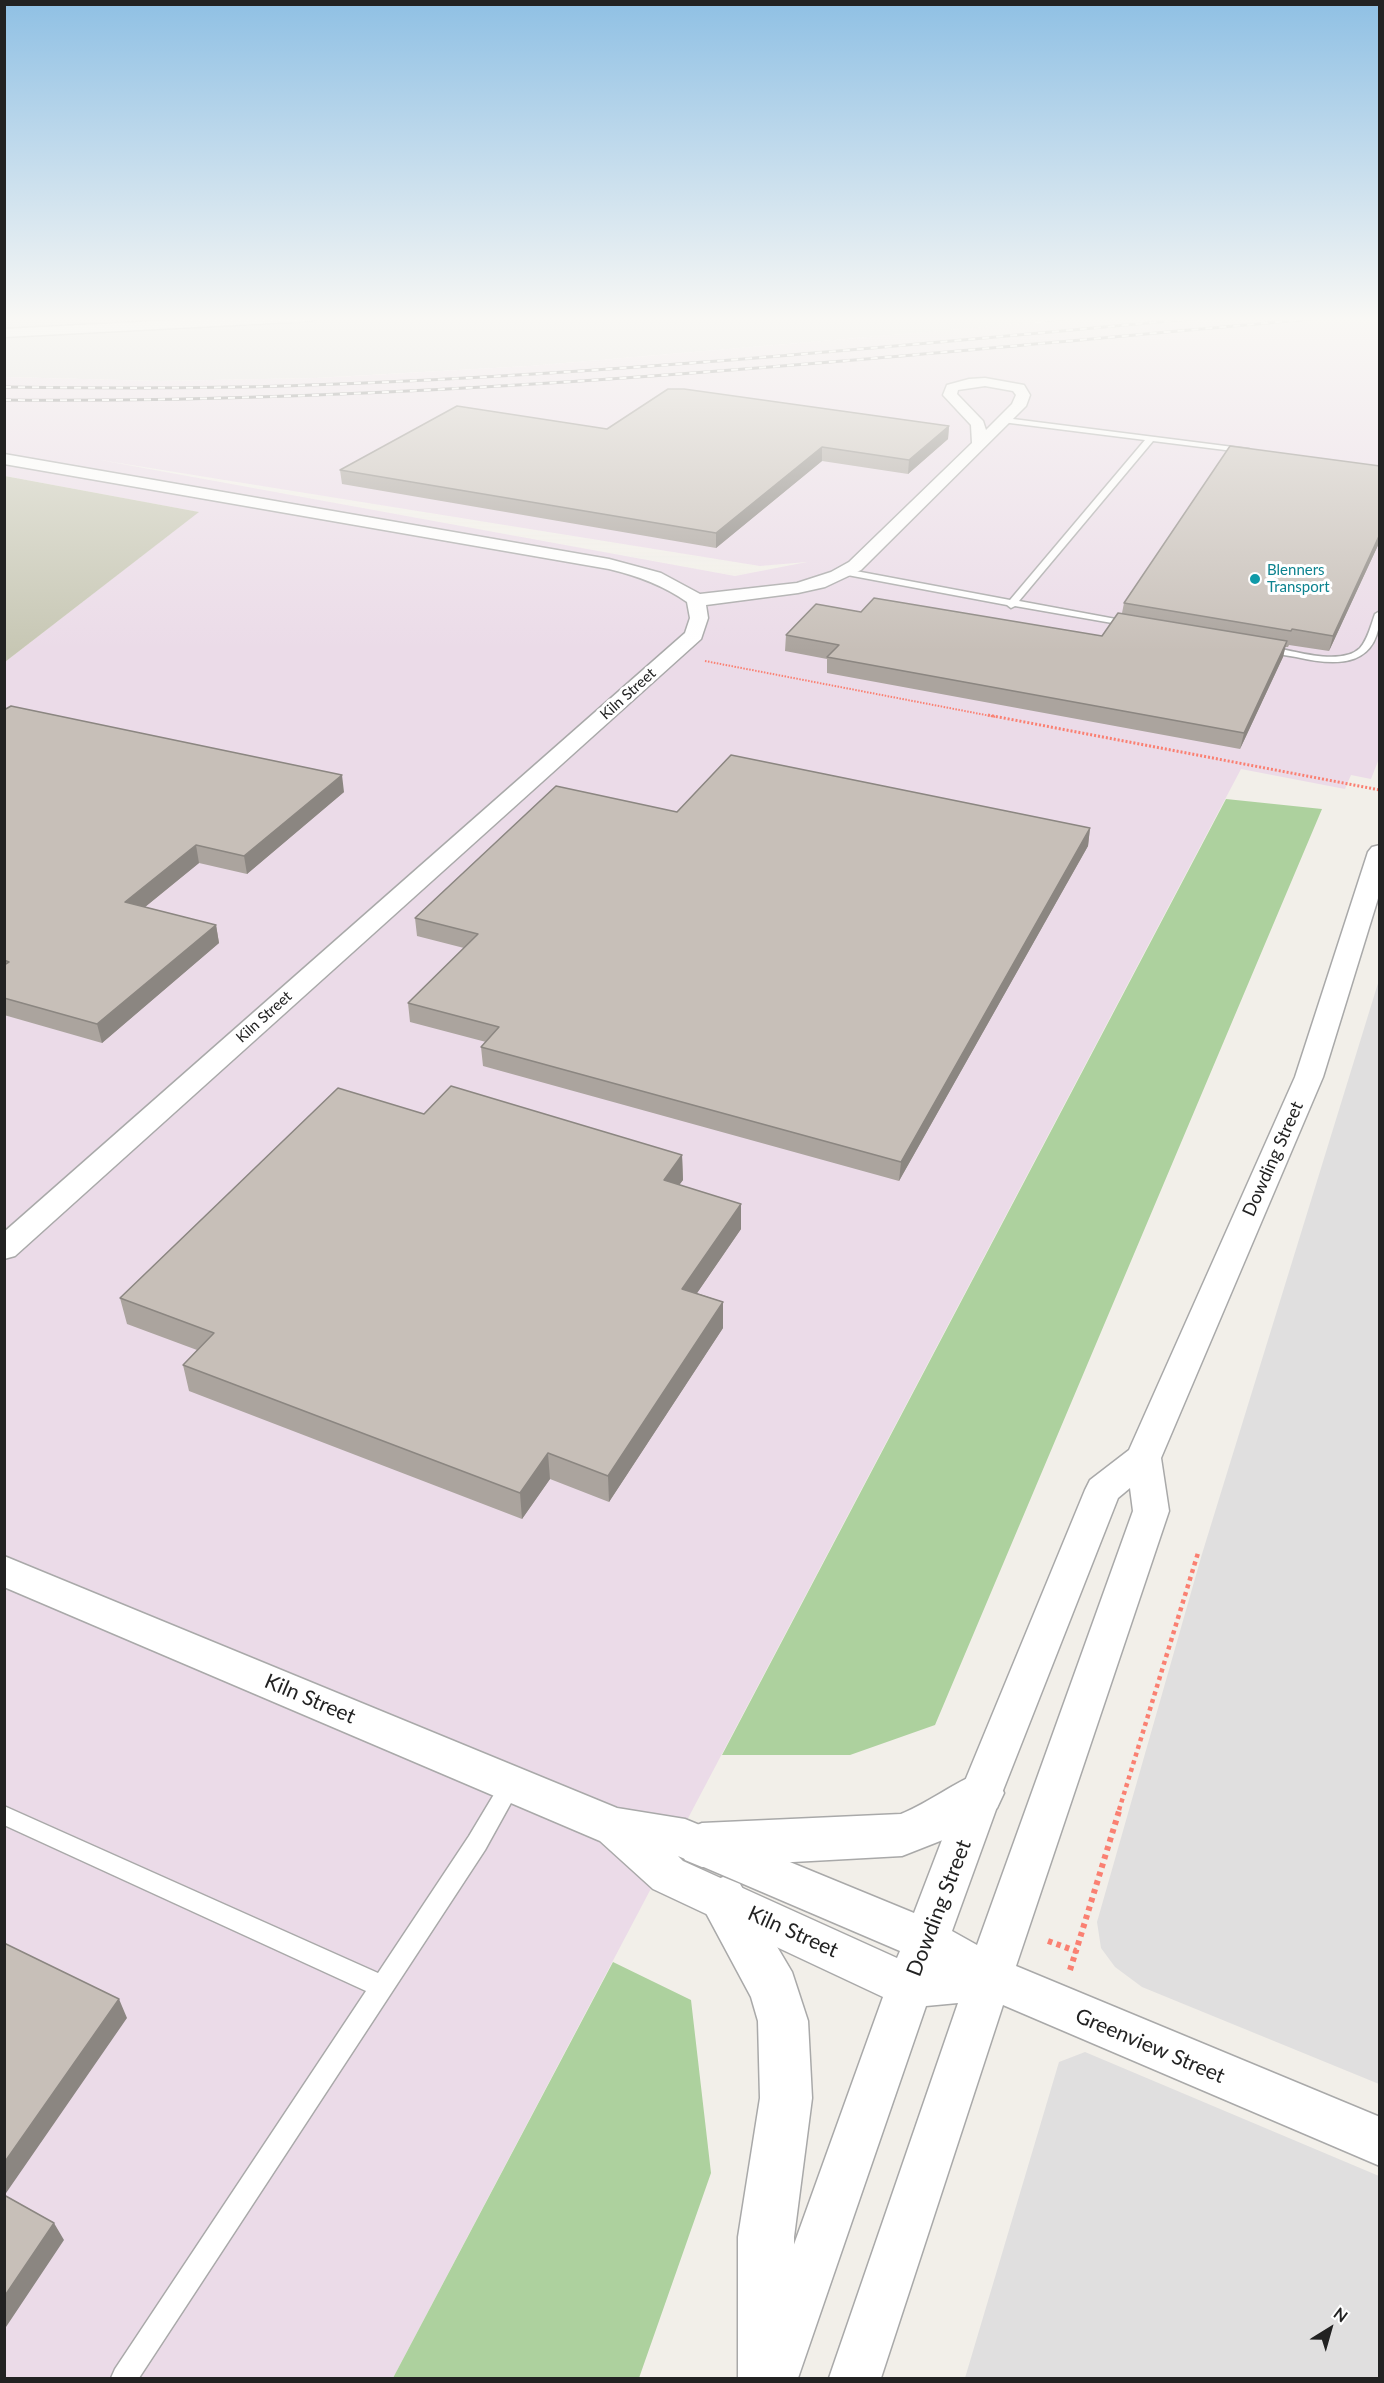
<!DOCTYPE html>
<html>
<head>
<meta charset="utf-8">
<style>
	body { margin:0 }
	#map { position:relative; width:1384px; height:2383px; overflow:hidden; background:#f2efe9; font-family:Lato,sans-serif }
	canvas { display:block }
	.frame { position:absolute; inset:0; border:6px solid #222; pointer-events:none }
	.north { position:absolute; left:1300px; top:2299px; width:60px; height:60px; -webkit-text-stroke:4px #fff; paint-order:stroke; rotate:37deg; font-size:16px; font-weight:700; line-height:24px; text-align:center; color:#222 }
	.north::after { content:''; display:block; margin:auto; width:21px; height:27px; background:#222; clip-path:polygon(50% 0,100% 100%,50% 72%,0 100%) }
</style>
</head>
<body>
<div id="map">
<canvas width="1384" height="2383"></canvas>
<div class="frame"></div>
<div class="north">N</div>
</div>
<script>
const context = document.querySelector('canvas').getContext('2d');
context.lineJoin = 'round';
function paint(path, color) { context.fillStyle = color; context.fill(path, 'evenodd'); }
function strokePath(path, color, width, dash) { context.strokeStyle = color; context.lineWidth = width; context.lineCap = dash ? 'butt' : 'round'; context.setLineDash(dash || []); context.stroke(path); }
function write(font, color, halo, rows, align = 'center') {
  context.font = font + ' Lato,sans-serif'; context.lineWidth = 6; context.setLineDash([]); context.textBaseline = 'middle'; context.strokeStyle = halo; context.fillStyle = color; for (const [text, x, y, turn = 0] of rows) {
    context.save(); context.translate(x, y); context.rotate((+turn || 0) * Math.PI / 180); context.textAlign = isNaN(turn) ? turn : align; if (halo) context.strokeText(text, 0, 0); context.fillText(text, 0, 0); context.restore();
  }
}
const residential = new Path2D(`
	M5,317H1102L530,366L316,378L160,381L5,377Z
	M1379,980V2084L1142,1987L1115,1967L1101,1948L1097,1922L1202,1554Z
	M1085,2052L1379,2176V2378H965L1059,2062Z`);
const industrial = new Path2D(`
	M1102,317H1379L1380,756L1371,779L1351,775L1345,789L1241,769L393,2378H5V662L198,512L5,476V377L160,381L317,378L530,366ZM100,460L760,566L807,562L735,576Z`);
const construction = new Path2D(`
	M5,476L199,512L5,662Z`);
const forest = new Path2D(`
	M1226,799L1322,809L935,1725L850,1755H722Z
	M613,1962L691,2000L711,2173L639,2378H393Z`);
const pathFar3 = new Path2D(`
	M705,661L996,717`);
const pathFar2 = new Path2D(`
	M988,715L1380,790`);
const pathFar1 = new Path2D(`
	M1119,1810L1198,1553`);
const path = new Path2D(`
	M1048,1941L1076,1951L1120,1808
	M1070,1970L1076,1951`);
const service = new Path2D(`
	M1005,418L1249,449L1253,451L1249,453L1153,441L1019,601L1132,622L1137,625L1135,627L1015,606L1011,608L1007,605L842,574V570L845,569L1010,600L1145,440L1002,422Z
	M1380,611C1380,667 1339,667 1296,657C1285,655 1269,654 1260,648L1265,645C1289,650 1341,667 1360,648C1368,639 1371,625 1375,614Z
	M512,1774L519,1776L522,1783L485,1850L139,2378H111L115,2369L366,1991L4,1825V1806L378,1973L469,1836L505,1776Z`);
const minor = new Path2D(`
	M237,317H317L311,321L4,337V329Z
	M985,378L1024,385L1030,395L1026,406L861,570L825,587L798,593L706,605L708,618L701,639L15,1256L4,1259V1232L685,633L690,618L687,602C663,585 638,576 609,569L4,464V454L609,559L661,573L700,594L797,583L831,572L849,562L972,443L971,425L943,395L947,385L969,379ZM985,386L1013,391L1016,395L1012,404L986,430L983,421L957,394L958,390Z
	M1380,845V892L1323,1077L1161,1458L1169,1511L1016,1966L1380,2117V2166L1003,2005L881,2378H829L958,2003L926,2006L798,2378H746L883,1997L653,1889L600,1841L4,1587V1556L617,1808L685,1819L914,1913L960,1793L1085,1490L1090,1480L1129,1450L1295,1077L1368,852L1372,847ZM1130,1488L1133,1511L977,1945L952,1931L1002,1793L1118,1498ZM678,1856L900,1951L897,1958L683,1861Z`);
const tertiary = new Path2D(`
	M981,1772L997,1778L1004,1793L997,1808L958,1834L902,1856L702,1867L685,1860L678,1845L685,1830L702,1823L901,1814C930,1802 953,1783 981,1772Z
	M723,1877L740,1884L792,1972L808,2021L812,2098L794,2237L796,2378H738V2237L760,2098L758,2021L751,1997L699,1900L706,1884Z`);
const rail = new Path2D(`
	M4,387C106,388 207,389 309,385C611,375 913,344 1214,317
	M4,400C449,404 892,356 1334,317`);
const wall = new Path2D(`
	M949,426L948,439L908,474L822,461L716,548L342,484L340,470L607,429Z
	M1380,466V541L1329,651L1289,645L1288,647H1285L1283,657L1240,749L827,673V659L785,651L786,635L861,612L1102,636L1122,613L1124,603Z
	M4,710L344,792L247,874L199,863L145,907L216,925L219,943L102,1043L4,1015Z
	M677,812L1090,828L1088,846L899,1181L483,1066L481,1047L486,1042L410,1022L408,1003L464,948L417,936L415,918Z
	M682,1155L683,1180L679,1185L741,1204V1229L697,1293L723,1302V1328L609,1502L550,1479L522,1519L189,1391L183,1365L197,1350L127,1324L120,1298Z`);
const shadedWall = new Path2D(`
	M949,426L948,439L908,474L909,460Z
	M822,447V461L716,548V533Z
	M1380,534V541L1329,651L1333,636Z
	M1287,641L1283,657L1240,749L1244,733Z
	M342,775L344,792L247,874L244,856Z
	M1090,828L1088,846L899,1181L901,1162Z
	M196,845L199,863L129,920L125,902Z
	M216,925L219,943L102,1043L97,1024Z
	M682,1155L683,1180L664,1205V1180Z
	M741,1204V1229L682,1315V1289Z
	M723,1302V1328L609,1502L608,1476Z
	M548,1453L550,1479L522,1519L520,1493Z
	M119,1999L127,2018L4,2196V2163Z
	M54,2223L64,2240L4,2330V2297Z`);
const building = new Path2D(`
	M668,389H684L949,426L909,460L822,447L716,533L340,470L457,406L607,429Z
	M1230,446L1380,466V534L1333,636L1292,629L1291,631L1124,603Z
	M874,598L1102,636L1118,613L1287,641L1244,733L827,657L839,645L786,635L816,604L861,612Z
	M11,706L342,775L244,856L196,845L125,902L216,925L97,1024L4,998V965L9,962L4,960V710Z
	M731,755L1090,828L901,1162L481,1047L499,1027L408,1003L478,934L415,918L556,786L677,812Z
	M451,1086L682,1155L664,1180L741,1204L682,1289L723,1302L608,1476L548,1453L520,1493L183,1365L214,1333L120,1298L338,1088L424,1114Z
	M4,1943L119,1999L4,2163Z
	M4,2195L54,2223L4,2297Z`);
const markers = [
	[1255,579,6,"#0f9aa8"]
];
const farCulturenames = [
	["Blenners",1267,570],
	["Transport",1267,587]
];
const farStreetnames = [
	["Kiln Street",628,694,-42],
	["Kiln Street",264,1017,-42]
];
const streetNames = [
	["Dowding Street",1273,1159,-66]
];
const nearStreetnames = [
	["Kiln Street",310,1699,23],
	["Dowding Street",939,1908,-69],
	["Kiln Street",793,1932,24],
	["Greenview Street",1150,2046,23]
];
paint(residential, '#e0dfdf');
paint(industrial, '#ebdbe8');
paint(construction, '#c7c7b4');
paint(forest, '#add19e');
strokePath(service, '#a9a9a9', 3);
strokePath(minor, '#a9a9a9', 3);
strokePath(tertiary, '#a9a9a9', 3);
strokePath(pathFar3, '#fa8072', 2, [1.5, 1.5]);
strokePath(pathFar2, '#fa8072', 3, [2, 2]);
strokePath(pathFar1, '#fa8072', 4.5, [4, 4]);
strokePath(path, '#fa8072', 6, [4.5, 4.5]);
paint(service, '#fff');
paint(minor, '#fff');
paint(tertiary, '#fff');
strokePath(rail, '#707070', 3);
strokePath(rail, '#fff', 2, [7]);
paint(wall, '#aba49e');
paint(shadedWall, '#8b8681');
paint(building, '#c7bfb8');
strokePath(building, '#8b8681', 1.5);
const sky = context.createLinearGradient(0, 0, 0, 651);
sky.addColorStop(0, '#8fc0e4');
sky.addColorStop(0.49, '#f9f8f5');
sky.addColorStop(1, '#f9f8f500');
context.fillStyle = sky;
context.fillRect(0, 0, 1384, 651);
for (const [x, y, r, color] of markers) { const dot = new Path2D(); dot.arc(x, y, r, 0, 2 * Math.PI); context.fillStyle = color; context.fill(dot); strokePath(dot, '#fff', 2); }
write('15px', '#0d838f', '#fff', farCulturenames, 'left');
write('15px', '#222', '#fff', farStreetnames);
write('18px', '#222', '#fff', streetNames);
write('21px', '#222', '#fff', nearStreetnames);
</script>
</body>
</html>
